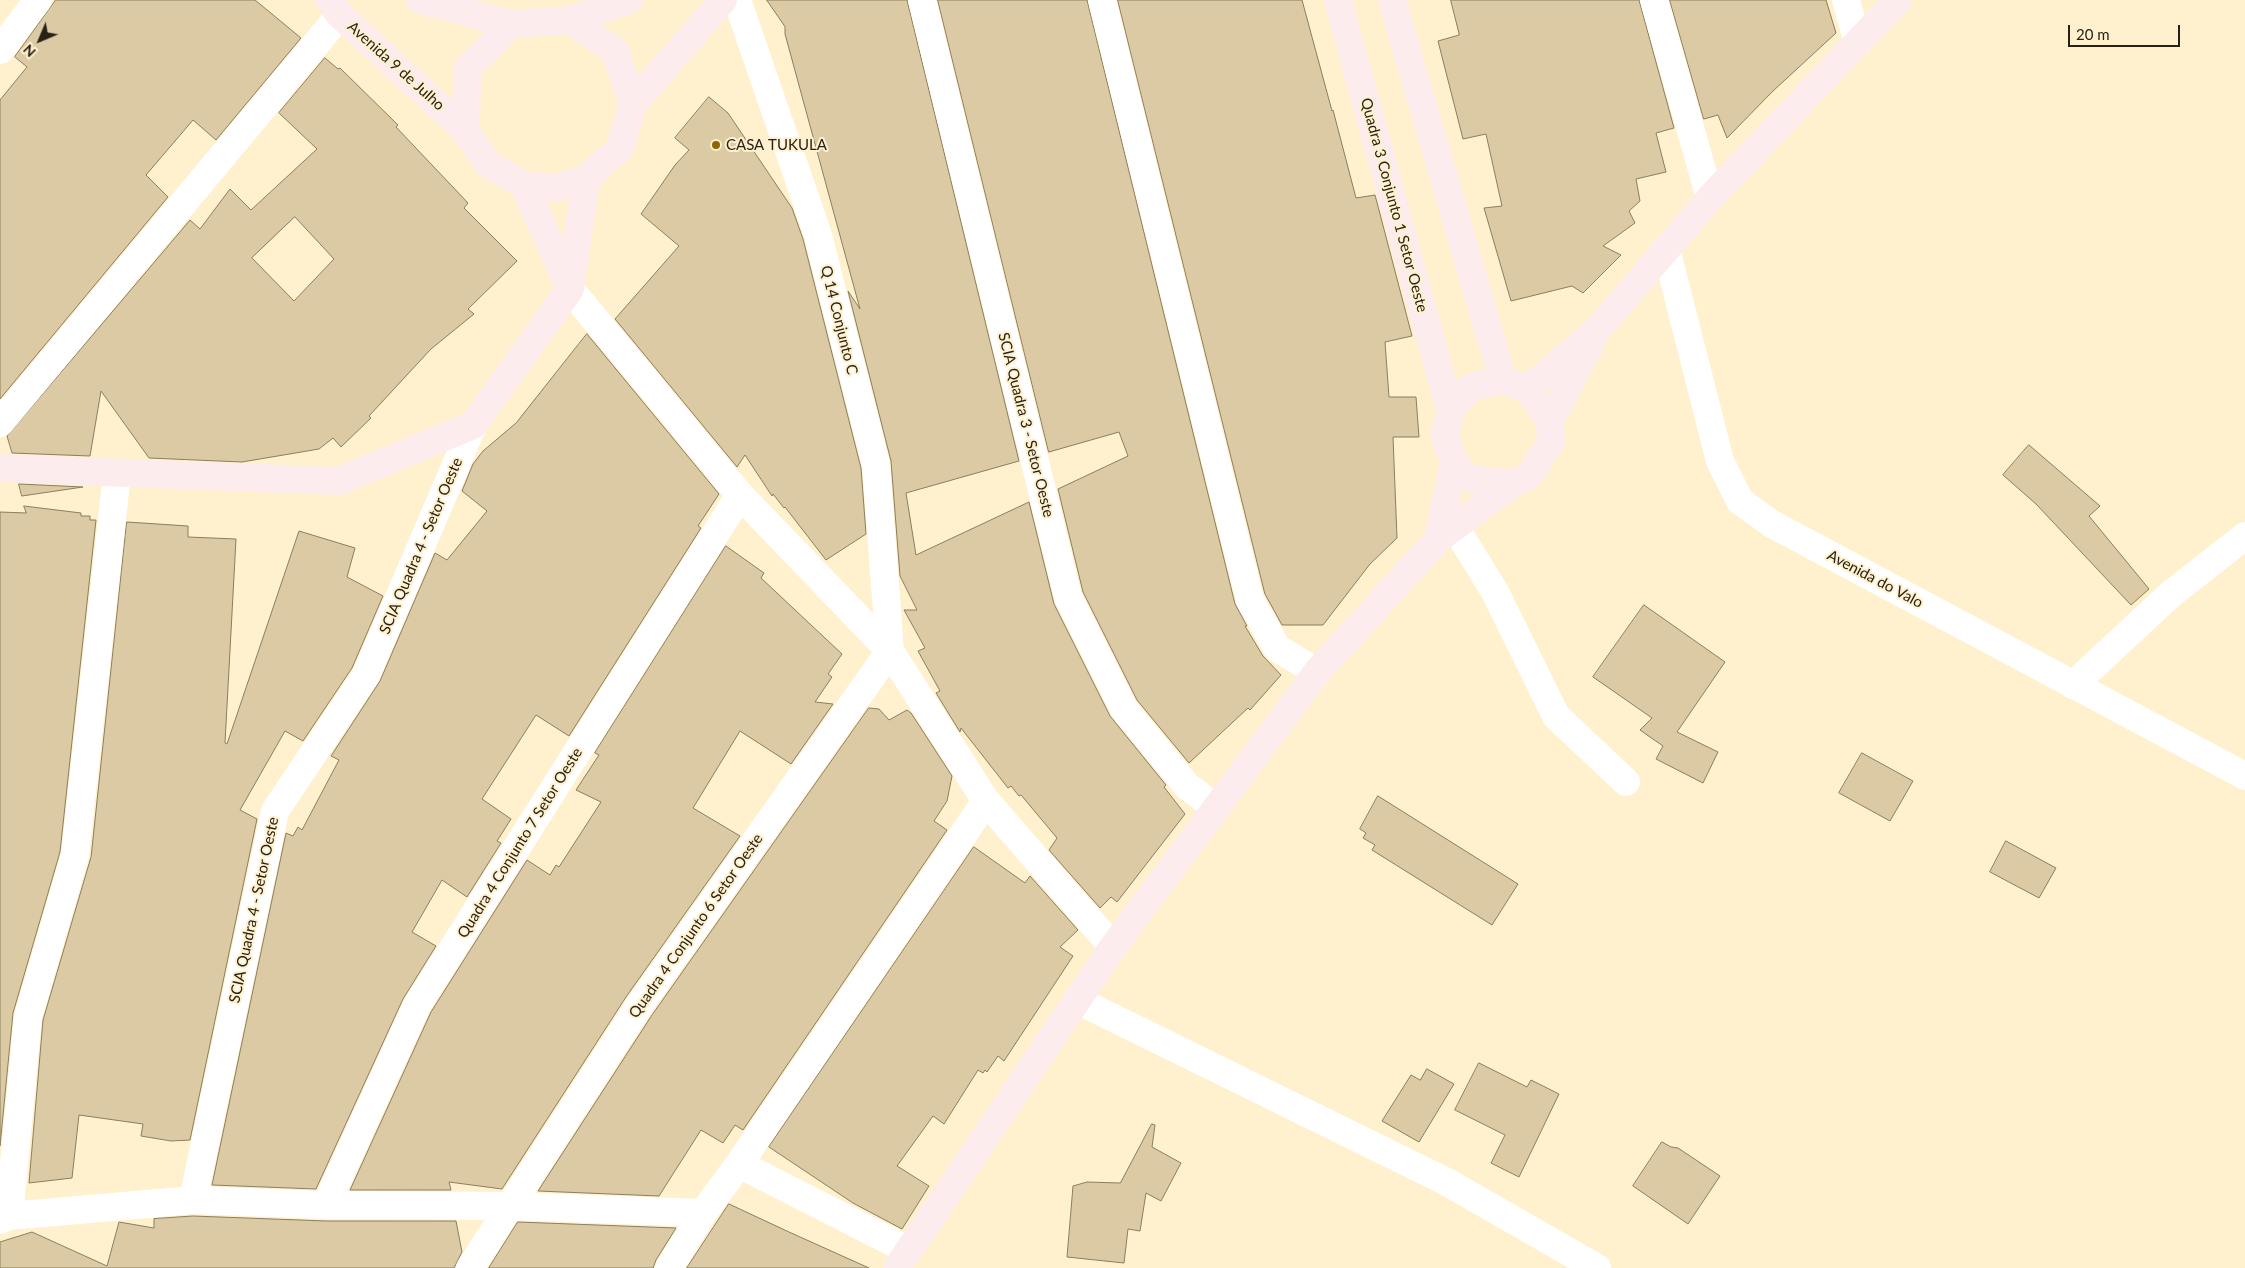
<!DOCTYPE html>
<html>
<head>
<meta charset="utf-8">
<style>
	body { margin:0 }
	#map { position:relative; width:2245px; height:1268px; overflow:hidden; background:#fff0ce; font-family:Lato,sans-serif }
	canvas { display:block }
	.north { position:absolute; left:15px; top:15px; width:50px; height:50px; -webkit-text-stroke:4px #fff0ce; paint-order:stroke; rotate:225deg; font-size:14px; font-weight:700; line-height:20px; text-align:center; color:#282216 }
	.north::after { content:''; display:block; margin:auto; width:18px; height:22px; background:#282216; clip-path:polygon(50% 0,100% 100%,50% 72%,0 100%) }
	.scale { position:absolute; left:2068px; top:25px; width:112px; height:22px; box-sizing:border-box; border:2px solid #282216; border-top:0; padding-left:6px; font-size:15px; line-height:18px; white-space:nowrap; color:#282216; -webkit-text-stroke:4px #fff0ce; paint-order:stroke }
</style>
</head>
<body>
<div id="map">
<canvas width="2245" height="1268"></canvas>
<div class="north">N</div>
<div class="scale">20 m</div>
</div>
<script>
const context = document.querySelector('canvas').getContext('2d');
context.lineJoin = 'round';
function paint(path, color) { context.fillStyle = color; context.fill(path, 'evenodd'); }
function strokePath(path, color, width, dash) { context.strokeStyle = color; context.lineWidth = width; context.lineCap = dash ? 'butt' : 'round'; context.setLineDash(dash || []); context.stroke(path); }
function write(font, color, halo, rows, align = 'center') {
  context.font = font + ' Lato,sans-serif'; context.lineWidth = 4; context.setLineDash([]); context.textBaseline = 'middle'; context.strokeStyle = halo; context.fillStyle = color; for (const [text, x, y, turn = 0] of rows) {
    context.save(); context.translate(x, y); context.rotate((+turn || 0) * Math.PI / 180); context.textAlign = isNaN(turn) ? turn : align; if (halo) context.strokeText(text, 0, 0); context.fillText(text, 0, 0); context.restore();
  }
}
const building = new Path2D(`
	M56,0H255L301,38L216,140L193,120L146,175L168,197L0,399V100L27,67L15,57Z
	M767,0H907L1019,461L906,493L916,555L1029,502L1054,604L1110,716L1166,785L1164,787L1185,814L1117,902L1111,897L1100,908L1049,850L1057,838L1021,795L1019,796L1011,786L1008,788L961,728L960,732L936,693L940,691L918,651L925,648L904,610H917L900,576L891,461L848,291L860,309L785,34V27Z
	M938,0H1087L1235,604L1247,626H1245L1263,656L1281,675L1250,710L1248,708L1189,763L1137,700L1083,592L1058,489L1128,456L1119,432L1049,452Z
	M1118,0H1302L1332,111L1333,110L1356,198L1375,195L1412,336L1385,342L1389,397H1416L1419,437H1393L1397,538L1370,564L1323,625H1282L1265,594Z
	M1451,0H1639L1674,128L1656,133L1666,172L1636,179L1640,201L1629,211L1635,223L1603,246L1621,255L1583,293L1572,286L1511,301L1484,208L1502,206L1486,134L1463,139L1438,41L1459,35Z
	M1670,0H1826L1836,33L1773,91L1727,138L1718,115L1704,119Z
	M325,58L338,69L340,68L398,125L396,127L468,203L464,208L517,261L468,309L474,314L431,349L369,416L371,418L341,447L333,438L319,449L242,462L149,458L101,391L90,456L12,453L7,436L190,220L200,229L230,189L251,210L317,149L279,113ZM295,217L334,259L294,301L252,258Z
	M709,97L728,113L792,208L803,239L861,468L866,534L826,560L785,507L784,508L773,494L772,496L745,455L737,467L615,319L679,246L641,214L675,165L689,150L675,138Z
	M587,334L719,494L698,526L701,528L569,736L536,715L482,799L511,819L497,841L501,843L467,897L442,880L412,932L436,946L403,999L316,1189L212,1185L286,833L293,836L298,827L302,830L339,760L331,756L380,681L435,553L447,560L487,511L462,491L473,464L483,451L516,423Z
	M2029,445L2100,506L2089,516L2149,589L2131,605L2036,504L2003,475Z
	M19,484L83,487L22,496Z
	M24,506L81,513V516H90V520H96L60,852L13,1013L0,1146V512L26,513Z
	M127,522L188,526V537L236,539L225,743L227,744L299,531L355,548L347,577L383,596L352,668L303,741L285,731L240,810L257,819L190,1140L171,1141L141,1136L143,1124L79,1115L72,1178L29,1183L43,1020L91,857Z
	M726,546L764,573L761,578L842,654L828,674L832,677L815,702L833,704L791,764L740,731L693,808L740,836L626,997L502,1189L449,1182L451,1190H350L431,1012L527,860L550,875L556,865L559,867L601,802L576,790L599,755L595,753Z
	M1644,605L1725,662L1677,732L1718,752L1703,783L1656,759L1663,746L1640,730L1652,718L1593,677Z
	M869,708L879,709L889,720L907,710L911,713L952,776L947,801L934,821L947,830L743,1130L735,1125L723,1143L701,1130L659,1196L538,1191L652,1015Z
	M1862,753L1913,781L1890,821L1839,793Z
	M1378,796L1518,884L1492,925L1372,850L1375,845L1363,838L1366,833L1360,829Z
	M2006,841L2056,868L2039,898L1990,872Z
	M974,847L1025,883L1030,876L1078,930L1060,947L1073,956L1004,1061L998,1056L987,1072L985,1070L983,1073L978,1070L944,1124L933,1116L897,1166L929,1186L902,1229L853,1203L769,1147Z
	M1479,1063L1527,1087L1531,1080L1559,1094L1519,1177L1491,1163L1505,1135L1455,1110Z
	M1427,1069L1454,1084L1419,1142L1382,1121L1411,1075L1420,1080Z
	M1152,1124L1155,1125L1152,1147L1181,1163L1161,1201L1146,1193L1140,1231L1128,1229L1124,1263L1067,1257L1073,1186L1087,1182L1120,1183Z
	M1662,1142L1671,1147L1678,1148L1720,1176L1688,1224L1633,1186Z
	M729,1204L789,1232L869,1268H687Z
	M193,1216L326,1221H456L462,1252L454,1268H0V1242L32,1232L107,1266L119,1222L154,1228V1219Z
	M518,1222L676,1228L656,1260L653,1268H489Z`);
const street = new Path2D(`
	M922,0L1068,597L1124,709L1187,786L1215,807
	M1102,0L1250,600L1277,648L1317,672
	M1654,0L1710,198
	M1846,0L1858,43
	M0,50L38,0
	M1666,249L1720,461L1740,501L1772,524L2245,776
	M570,289L740,495L890,651L986,801L1113,947
	M0,423L340,15
	M1455,527L1495,592L1556,716L1626,782
	M2073,685L2171,594L2245,536
	M1077,1000L1447,1182L1597,1268
	M739,1164L908,1250
	M193,1200L275,811L366,675L473,425
	M326,1205L417,1005L740,495
	M9,1216L28,1017L75,855L117,474
	M0,1220L9,1216L193,1200L326,1205L510,1206L703,1213
	M470,1268L639,1006L890,651L876,465L818,235L737,0
	M669,1268L703,1213L739,1164L986,801`);
const secondary = new Path2D(`
	M329,0L340,15L465,130
	M420,0L511,24L570,20L615,51L633,104L620,148L586,179L556,188L524,185L488,164L465,130L468,68L511,24
	M1338,0L1450,410
	M1392,0L1503,380
	M570,20L629,0
	M633,104L723,0
	M524,185L570,289
	M1528,389L1599,328L1710,198L1898,0
	M1550,421L1592,341
	M0,468L339,481L473,425L570,289L586,179
	M1438,539L1454,461
	M897,1268L1113,947L1317,672L1438,539L1512,484L1530,475L1551,441L1550,421L1528,389L1503,380L1471,387L1450,410L1445,437L1454,461L1467,478L1512,484`);
const markers = [
	[716,145,5,"#8b6707"]
];
const streetNames = [
	["Avenida 9 de Julho",396,66,42],
	["Quadra 3 Conjunto 1 Setor Oeste",1394,205,75],
	["Q 14 Conjunto C",839,320,76],
	["SCIA Quadra 3 - Setor Oeste",1026,425,76],
	["SCIA Quadra 4 - Setor Oeste",421,546,-67],
	["Avenida do Valo",1875,579,28],
	["Quadra 4 Conjunto 7 Setor Oeste",520,843,-58],
	["SCIA Quadra 4 - Setor Oeste",254,910,-78],
	["Quadra 4 Conjunto 6 Setor Oeste",696,926,-55]
];
const poiNames = [
	["CASA TUKULA",726,145]
];
paint(building, '#dbcaa3');
strokePath(building, '#8b7e5f', 1);
strokePath(street, '#fff', 28);
strokePath(secondary, '#fdeced', 28);
for (const [x, y, r, color] of markers) { const dot = new Path2D(); dot.arc(x, y, r, 0, 2 * Math.PI); context.fillStyle = color; context.fill(dot); strokePath(dot, '#fff0ce', 2); }
write('15px', '#282216', '#fff0ce', streetNames);
write('15px', '#282216', '#fff0ce', poiNames, 'left');
</script>
</body>
</html>
